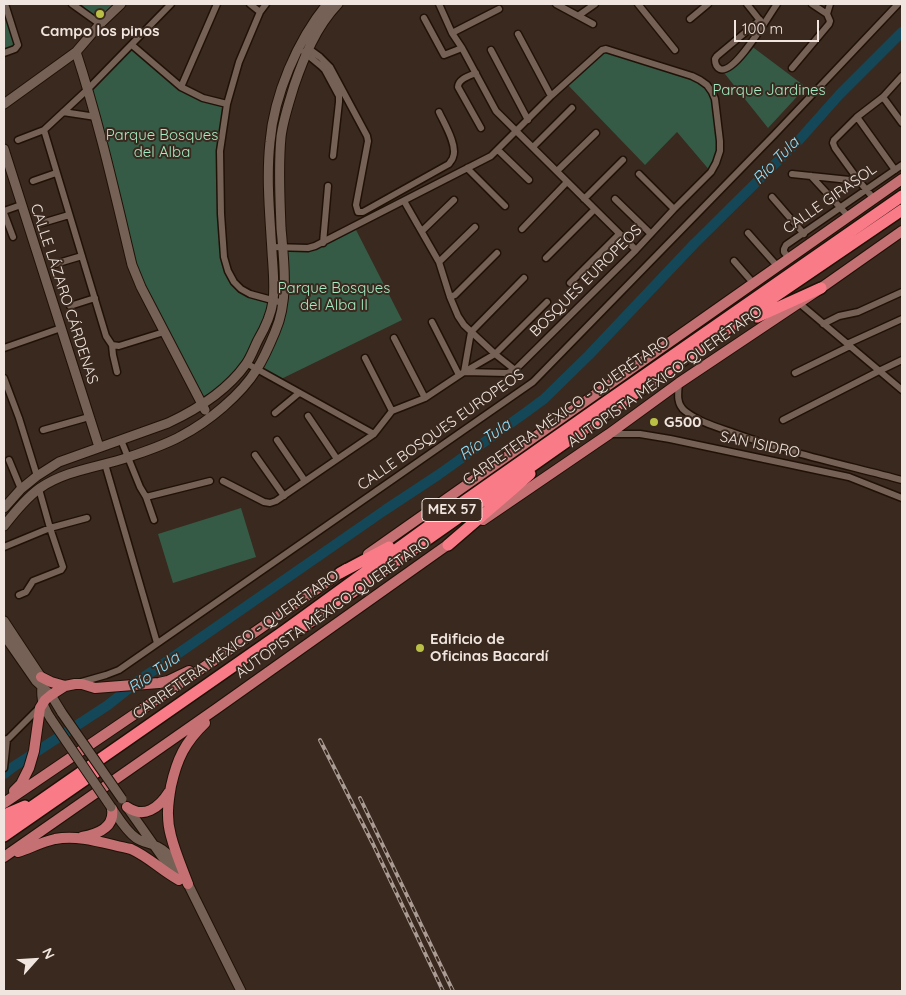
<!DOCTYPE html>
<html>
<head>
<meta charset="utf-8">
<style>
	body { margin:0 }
	#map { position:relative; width:906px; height:995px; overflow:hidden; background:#3a291e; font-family:Quicksand,sans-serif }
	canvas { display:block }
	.frame { position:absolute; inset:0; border:5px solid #f1e6df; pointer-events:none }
	.north { position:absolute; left:10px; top:935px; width:50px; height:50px; -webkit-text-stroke:4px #3a291e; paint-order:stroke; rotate:64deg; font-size:14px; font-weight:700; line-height:20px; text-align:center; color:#f1e6df }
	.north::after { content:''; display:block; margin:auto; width:18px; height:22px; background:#f1e6df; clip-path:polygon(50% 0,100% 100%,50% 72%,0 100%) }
	.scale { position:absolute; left:734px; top:20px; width:85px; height:22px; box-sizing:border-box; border:2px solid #f1e6df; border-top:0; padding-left:6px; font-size:15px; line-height:18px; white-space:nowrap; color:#f1e6df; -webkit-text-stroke:4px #3a291e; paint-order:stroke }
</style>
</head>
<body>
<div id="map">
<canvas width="906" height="995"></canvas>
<div class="frame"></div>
<div class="north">N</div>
<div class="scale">100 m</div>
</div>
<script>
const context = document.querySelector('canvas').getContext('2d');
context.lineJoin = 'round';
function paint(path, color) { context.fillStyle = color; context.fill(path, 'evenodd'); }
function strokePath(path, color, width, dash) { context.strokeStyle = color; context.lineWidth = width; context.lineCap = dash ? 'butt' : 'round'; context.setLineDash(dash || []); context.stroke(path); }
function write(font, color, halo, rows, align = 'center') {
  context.font = font + ' Quicksand,sans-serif'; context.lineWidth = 4; context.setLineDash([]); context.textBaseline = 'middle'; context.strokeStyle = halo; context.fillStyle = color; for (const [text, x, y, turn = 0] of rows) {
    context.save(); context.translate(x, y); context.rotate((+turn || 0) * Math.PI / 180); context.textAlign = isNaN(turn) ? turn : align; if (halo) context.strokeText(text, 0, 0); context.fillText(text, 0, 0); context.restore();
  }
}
const green = new Path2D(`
	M4,4L18,47L4,52Z
	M81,4H121L100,24Z
	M132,45L181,87L227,104L220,151L228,271L241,289L273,301L246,363L227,385L200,398L141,287L88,89Z
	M750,45L806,87L768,128L721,69L728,67Z
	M602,50L692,76L712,92L720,141L711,172L677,132L645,165L566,83Z
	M354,226L402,320L277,381L257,370L283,303V247L308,248Z
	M241,508L256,557L173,583L158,534Z`);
const river = new Path2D(`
	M4,774L13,767L108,705L138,681L163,664L385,510L438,475L525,413L544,399L589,355L694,244L800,139L839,95L902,32`);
const street = new Path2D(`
	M72,4L100,24
	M250,4L260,12
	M266,4L260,12L239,62L227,104L220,151L221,214L224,257L228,271L234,282L241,289L250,294L283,303
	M439,4L452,33L462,48L496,111L636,250
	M556,4L593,24
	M638,4L675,50
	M747,4L762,23
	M812,4L827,14
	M578,16L595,4
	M424,18L444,55L462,48
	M690,19L708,4
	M760,20L717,56L715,59C715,63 716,67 720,69C735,75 769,15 777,4
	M452,33L499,9
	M518,34L551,96
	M132,45L181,87L203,98L227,104
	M309,49L320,57L330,67L367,136L368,141L356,205L358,212H363L449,164C450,162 453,159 453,157C458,146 444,123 439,112
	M491,50L528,120
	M304,52L321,66L325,70L339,96V102L333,156
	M4,53L15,49L18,45L5,4
	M792,68L829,24L830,21L827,14L830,4
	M476,73C469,76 458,79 458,87L481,128
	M181,87L217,4
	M883,97L902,123
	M63,112L96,117
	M857,117L895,170
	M44,130L106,336L112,345L113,355L117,372
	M18,140L44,130L88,89L171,4
	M533,147L572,108
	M498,150L529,180
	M467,168L505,206
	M557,171L596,133
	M639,174L674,209
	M792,174L859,181
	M811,176L849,217
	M33,181L56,173
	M772,197L804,234
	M584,199L623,160
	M615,199L651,234
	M874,199L859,181L835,148L833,143L834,140L857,117L883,97L902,76
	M404,201L439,262L450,297L458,316L464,325L495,354L515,370
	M4,211L21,205
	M4,213L13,237
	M42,223L69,215
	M522,229L567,182
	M422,231L454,200
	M748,233L778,267
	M323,243L328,186
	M272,247L308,248L315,246L491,156L551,96L602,50L606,49L692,76L700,80L707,85L712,92L715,99L720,141V151L716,163L711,172L674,209L636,250L515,370L507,373L464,372L471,332L524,278
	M546,258L594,210
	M790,259L784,252V249L786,245L902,165
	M734,261L754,284
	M439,262L475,227
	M55,264L82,256
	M570,283L619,234
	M450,297L455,295L497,253
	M799,303L902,390
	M70,306L95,298
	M432,322L459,375
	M823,324L839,316L858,312L902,292
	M394,338L425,398
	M847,344L902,319
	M112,345L119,346L164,332
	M4,348L61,328
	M365,358L392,411
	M246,363L374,434
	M795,373L850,346
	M4,378L19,418L37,476
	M679,383C678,393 676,404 685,411C699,422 717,427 734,433C789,453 846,465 902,480
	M275,413L299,393
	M308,416L337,459
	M783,420L879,371L902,360
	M43,430L89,417
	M610,434H640L670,439L849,477L902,498
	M121,440L140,487L146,497L154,520
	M277,440L305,481
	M255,455L284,496
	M9,460L21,489
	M105,464L157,643
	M223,481L264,502L270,503L276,501L374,434L392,411L425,398L464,372L495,354L547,302
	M146,497L210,481
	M4,547L50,528L87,518
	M19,595L26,592L33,581L61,570L63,567L50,528L39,489
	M78,683L106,675L119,670L533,382L774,135L898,4
	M4,743L40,707
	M4,768L7,739`);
const secondary = new Path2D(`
	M76,52C99,122 115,194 132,265L141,287L205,410
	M4,104L76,52L100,24L121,4
	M4,149L99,447
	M4,508L21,489L37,476L59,462L168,423C198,409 227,391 246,364C251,357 254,348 258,340C265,328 271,316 273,301C275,286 273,268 272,252C270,216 266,179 270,142C274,95 297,41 327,4
	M4,526C14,513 26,498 40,488C66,470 100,467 129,457C146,451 165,445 181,436C208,422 241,395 257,369C264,358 270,344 275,332C289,300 284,262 281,228C280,197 278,168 281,137C283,120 289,103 294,86C304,57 316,27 338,4
	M4,621L41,677C43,684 41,689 42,697C42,705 47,713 51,719
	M4,635L36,681L51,695L62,713
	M111,807C118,817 125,830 136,838C143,843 151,843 158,847C172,854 181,871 188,884L241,991
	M127,807L177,878`);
const primary = new Path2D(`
	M483,520L609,434L679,383L821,288L902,231
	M368,554L902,179
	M41,677L51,682L65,686
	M14,791L21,784L29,768L34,751L40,708L45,700L51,695L65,686L75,684H82L95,688L159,683L168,681L189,671
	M4,803L216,659L346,569
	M127,807C144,819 159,808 169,792
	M82,837C97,834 115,828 112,809
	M18,852C30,848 42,842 55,839C80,834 106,844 131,849C149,857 162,871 179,880
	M4,857L216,709L453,541
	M188,884C182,868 175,852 171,836C166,819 168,803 171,786C177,759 185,742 205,723`);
const highway = new Path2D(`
	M757,317L821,288
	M448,545L513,489L530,474
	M340,573L389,547
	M300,629L717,336L902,210
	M4,815L25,806
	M4,826L284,631L426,528L600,406L902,196
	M4,836L99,770`);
const rail = new Path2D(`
	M320,740L373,844L443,991
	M360,798L453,991`);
const secondaryBridge = new Path2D(`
	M62,713L122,799
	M51,719L111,807`);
const markers = [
	[100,14,5,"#bac045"],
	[654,422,5,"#bac045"],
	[420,648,5,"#bac045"]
];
const shields = [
	[452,510,60]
];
const shieldNames = [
	["MEX 57",452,510]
];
const poiNames = [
	["Campo los pinos",100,31,"center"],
	["G500",664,422],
	["Edificio de",430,639],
	["Oficinas Bacardí",430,656]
];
const parkNames = [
	["Parque Jardines",769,90],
	["Parque Bosques",162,135],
	["del Alba",162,152],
	["Parque Bosques",334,288],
	["del Alba II",334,305]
];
const streetNames = [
	["CALLE GIRASOL",830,199,-35],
	["BOSQUES EUROPEOS",586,281,-45],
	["CALLE LÁZARO CÁRDENAS",64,294,72],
	["AUTOPISTA MÉXICO-QUERÉTARO",665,377,-35],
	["CARRETERA MÉXICO - QUERÉTARO",566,411,-35],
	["CALLE BOSQUES EUROPEOS",441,430,-35],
	["SAN ISIDRO",760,445,12],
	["AUTOPISTA MÉXICO-QUERÉTARO",333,608,-35],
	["CARRETERA MÉXICO - QUERÉTARO",236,645,-35]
];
const waterNames = [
	["Río Tula",776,161,-46],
	["Río Tula",485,440,-35],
	["Río Tula",154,673,-35]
];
paint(green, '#355b46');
strokePath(river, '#144858', 10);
strokePath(street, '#201107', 9);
strokePath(secondary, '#201107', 11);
strokePath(primary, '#201107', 12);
strokePath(highway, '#201107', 14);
strokePath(street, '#756155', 6);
strokePath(secondary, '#756155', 9);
strokePath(primary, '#c57174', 10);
strokePath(highway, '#fa7b88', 11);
strokePath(rail, '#aa9c94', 4);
strokePath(rail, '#3a291e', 2, [5.5]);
strokePath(secondaryBridge, '#201107', 11, []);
strokePath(secondaryBridge, '#756155', 9);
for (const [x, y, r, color] of markers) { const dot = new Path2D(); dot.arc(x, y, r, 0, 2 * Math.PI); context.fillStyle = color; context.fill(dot); strokePath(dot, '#3a291e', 2); }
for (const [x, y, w] of shields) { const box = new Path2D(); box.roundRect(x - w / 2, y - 11.5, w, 23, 4); context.fillStyle = '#3a291e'; context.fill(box); strokePath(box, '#f1e6df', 1); }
write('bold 14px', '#f1e6df', null, shieldNames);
write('bold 15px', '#f1e6df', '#3a291e', poiNames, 'left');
write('15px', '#a4eac2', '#3a291e', parkNames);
write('15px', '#f1e6df', '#3a291e', streetNames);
write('italic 16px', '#8fe1fe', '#3a291e', waterNames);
</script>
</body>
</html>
